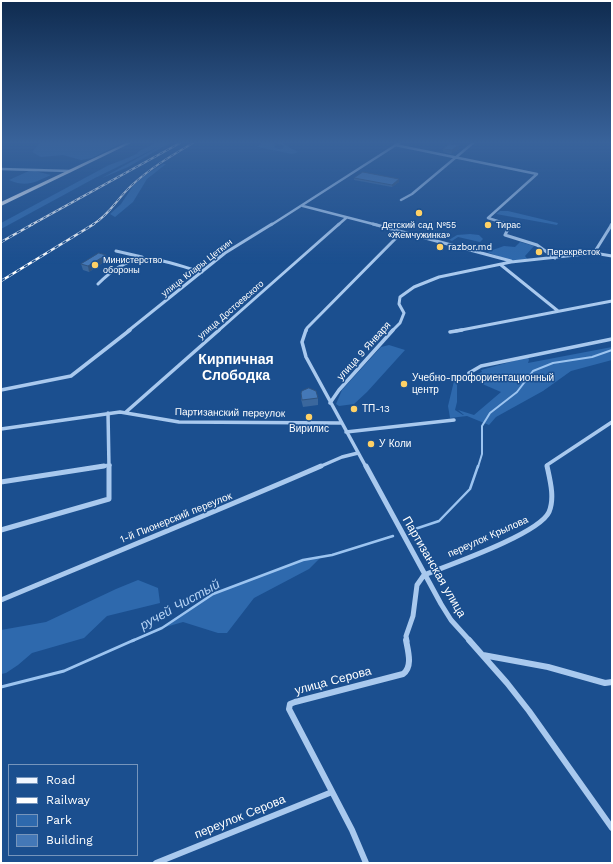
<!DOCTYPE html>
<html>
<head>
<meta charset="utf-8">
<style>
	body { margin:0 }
	#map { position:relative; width:613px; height:864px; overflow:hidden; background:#1b4f8f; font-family:"Work Sans",sans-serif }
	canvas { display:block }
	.frame { position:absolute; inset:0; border:2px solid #fff; pointer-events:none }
	.legend { position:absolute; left:8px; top:764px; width:130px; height:92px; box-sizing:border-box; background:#1b4f8f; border:1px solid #7695bc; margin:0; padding:5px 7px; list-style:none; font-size:12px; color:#fff }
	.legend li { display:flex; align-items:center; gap:8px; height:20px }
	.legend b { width:20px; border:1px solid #7695bc }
</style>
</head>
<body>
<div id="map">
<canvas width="613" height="864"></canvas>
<div class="frame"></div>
<ul class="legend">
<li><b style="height:5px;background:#f0f6ff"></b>Road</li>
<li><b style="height:5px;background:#fff"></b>Railway</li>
<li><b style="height:11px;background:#2e69ad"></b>Park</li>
<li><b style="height:11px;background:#4478b7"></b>Building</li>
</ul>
</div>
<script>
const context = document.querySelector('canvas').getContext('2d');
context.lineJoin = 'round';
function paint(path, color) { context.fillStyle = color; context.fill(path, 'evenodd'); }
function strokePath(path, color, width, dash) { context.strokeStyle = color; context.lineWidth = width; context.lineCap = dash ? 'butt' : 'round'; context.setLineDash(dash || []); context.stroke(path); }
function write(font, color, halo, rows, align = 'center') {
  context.font = font + ' "Work Sans",sans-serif'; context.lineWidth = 3; context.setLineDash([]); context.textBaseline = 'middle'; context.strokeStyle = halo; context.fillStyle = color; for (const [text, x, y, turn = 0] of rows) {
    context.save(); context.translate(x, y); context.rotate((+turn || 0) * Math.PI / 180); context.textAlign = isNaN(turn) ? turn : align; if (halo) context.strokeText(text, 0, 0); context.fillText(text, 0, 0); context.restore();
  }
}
const green = new Path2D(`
	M40,143H122L92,158L81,160L63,155L41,157L32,152Z
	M156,143H170L128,167L102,178L158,147L95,178L1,229V223L109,165C119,161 129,158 138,153L137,152Z
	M262,143H274L275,148L282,149L284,146L277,143H282L298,152L292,154L257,147Z
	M163,164H166L147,179L133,202L115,217L110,214L121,204L133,186L145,175Z
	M31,170L51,175C35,182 27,188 9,180Z
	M500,211H508L558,223L557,225L496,214Z
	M470,234L479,235L483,239L480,242L458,237L452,241L449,240L457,235Z
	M520,242L534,246L525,256L528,260L511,261L487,252L504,246L515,247Z
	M389,345L405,350L367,392L354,404L339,406L336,404L342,390L381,347Z
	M612,347V360L571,371L543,391L496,417L489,425L467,416L450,418L448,406L455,377L457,378V402L455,410L463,415H464L458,410L474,415L501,392L480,383L477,374L482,372L481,370L528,357L529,360L528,363Z
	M321,557L309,569L254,598L227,633H218L183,622L162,628L213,594L303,560Z
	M138,580L158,588L160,603L107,616L84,638L32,653L18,665L6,673L1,674V630L46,622L116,589Z`);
const streamFar2 = new Path2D(`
	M478,467L482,454V426L490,413L517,392L533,371L553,363L592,357L612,350`);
const streamFar1 = new Path2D(`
	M409,531L439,521L470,489L478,466
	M132,641L162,628L213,594L303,560L332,555L393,536`);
const stream = new Path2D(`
	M1,687L64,671L134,640`);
const streetFar4 = new Path2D(`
	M395,145L537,174L488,218L510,225
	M1,169L70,171
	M401,200L412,194L473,143
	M303,206L377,225
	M271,225L399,143
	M338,225L346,218
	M611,225L612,224`);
const streetFar3 = new Path2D(`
	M373,224L511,261
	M508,224L510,225L505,235L537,245L555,258
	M116,251L142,257
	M594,253L612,224
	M501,265L558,311
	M98,284C136,245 157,260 202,272
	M128,331L225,253L272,224
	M218,331L339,224
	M306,331L307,328L401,233
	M392,331L400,323L404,313L399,304L400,297L414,287L439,277L511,262L594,253L612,256
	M456,331L612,301`);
const streetFar2 = new Path2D(`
	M306,330L302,342L306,357L366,467
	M450,332L462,330
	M469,373L481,366L612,339
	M1,390L71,376L130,330
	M330,403L339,390L393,330
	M126,412L219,330
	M108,413L109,467
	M1,429L120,412L179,422L341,423
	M346,432L454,420
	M97,467L110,465
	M319,467L342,457L358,453
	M547,467V465L612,422`);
const streetFar1 = new Path2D(`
	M366,466L441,604L451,620L470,641
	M1,482L104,466
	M1,530L109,499V466
	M1,600C108,555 215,512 321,466
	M407,641L406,636L413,616L417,585L424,575C449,565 539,534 549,512C555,498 550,480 547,466`);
const street = new Path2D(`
	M469,640L507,683L529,711L612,828
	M483,655L548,667L605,683L612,682
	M156,863L332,792
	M366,863L352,830L289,709L290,704L295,702L403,674C413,667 408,651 406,640`);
const primary = new Path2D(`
	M126,143H131L1,206V202Z`);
const railFar1 = new Path2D(`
	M31,225L180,143
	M92,225C109,215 117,199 131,186C150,168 171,156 193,143`);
const rail = new Path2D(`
	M1,242L33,224
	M1,281L94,224`);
const wall = new Path2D(`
	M443,149H459L451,154L443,152Z
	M354,178L399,182L392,187L354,180Z
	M106,255L107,260L89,272L83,270L81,264Z
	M301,393L318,398V405L303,407L301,399Z`);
const shadedWall = new Path2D(`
	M459,145V149L451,154L452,150Z
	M399,179V182L392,187V185Z
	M106,255L107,260L89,272L88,266Z`);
const building = new Path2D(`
	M450,144L459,145L452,150L443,149Z
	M363,172L399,179L392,185L354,178Z
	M99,253L106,255L88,266L81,264Z
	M309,388L316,391L318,398L302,400L301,393L302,391Z`);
const markers = [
	[419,213,4,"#ffd166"],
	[488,225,4,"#ffd166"],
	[440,247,4,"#ffd166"],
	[539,252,4,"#ffd166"],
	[95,265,4,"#ffd166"],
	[404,384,4,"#ffd166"],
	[354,409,4,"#ffd166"],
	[309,417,4,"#ffd166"],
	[371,444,4,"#ffd166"]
];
const farPoinames = [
	["Детский сад №55",419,225,"center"],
	["«Жемчужинка»",419,235,"center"],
	["Тирас",496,225],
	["razbor.md",448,247],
	["Перекрёсток",547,252],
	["Министерство",103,260],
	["обороны",103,270]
];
const farStreetnames = [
	["улица Клары Цеткин",197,268,-38],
	["улица Достоевского",231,310,-41]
];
const streetNames = [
	["улица 9 Января",364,351,-48],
	["Партизанский переулок",230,413,1],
	["1-й Пионерский переулок",176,518,-22],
	["переулок Крылова",488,537,-24]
];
const poiNames = [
	["Учебно-профориентационный",412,378],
	["центр",412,390],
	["ТП-13",362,409],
	["Вирилис",309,429,"center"],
	["У Коли",379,444]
];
const nearStreetnames = [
	["Партизанская улица",434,567,60],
	["улица Серова",333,681,-15],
	["переулок Серова",240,817,-22]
];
const nearWaternames = [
	["ручей Чистый",180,605,-29]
];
const districtNames = [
	["Кирпичная",236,360],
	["Слободка",236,376]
];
paint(green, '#2e69ad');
strokePath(streamFar2, '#9cc4f0', 2);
strokePath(streamFar1, '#9cc4f0', 2.5);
strokePath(stream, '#9cc4f0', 3);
strokePath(streetFar4, '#a9c9ee', 2.5);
strokePath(streetFar3, '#a9c9ee', 3);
strokePath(streetFar2, '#a9c9ee', 3.5);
strokePath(streetFar1, '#a9c9ee', 5);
strokePath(street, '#a9c9ee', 6);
paint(primary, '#f0f6ff');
strokePath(railFar1, '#fff', 2);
strokePath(rail, '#fff', 2.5);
strokePath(railFar1, '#1b4f8f', 1, [3.5]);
strokePath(rail, '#1b4f8f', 1.5, [4.5]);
paint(wall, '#3a679d');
paint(shadedWall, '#305480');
paint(building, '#4478b7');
strokePath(building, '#305480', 1);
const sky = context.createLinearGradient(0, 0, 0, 264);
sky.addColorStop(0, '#0f2b4f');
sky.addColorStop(0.54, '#39639b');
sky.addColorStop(1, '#39639b00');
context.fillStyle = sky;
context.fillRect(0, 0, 613, 264);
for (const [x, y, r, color] of markers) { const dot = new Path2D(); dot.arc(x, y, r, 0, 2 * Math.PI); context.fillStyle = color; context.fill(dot); strokePath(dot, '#1b4f8f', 1.5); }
write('9px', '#fff', '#1b4f8f', farPoinames, 'left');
write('9px', '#fff', '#1b4f8f', farStreetnames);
write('10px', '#fff', '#1b4f8f', streetNames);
write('10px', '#fff', '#1b4f8f', poiNames, 'left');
write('12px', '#fff', '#1b4f8f', nearStreetnames);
write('italic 13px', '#b5d3f5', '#1b4f8f', nearWaternames);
write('bold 14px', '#fff', '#1b4f8f', districtNames);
</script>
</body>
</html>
